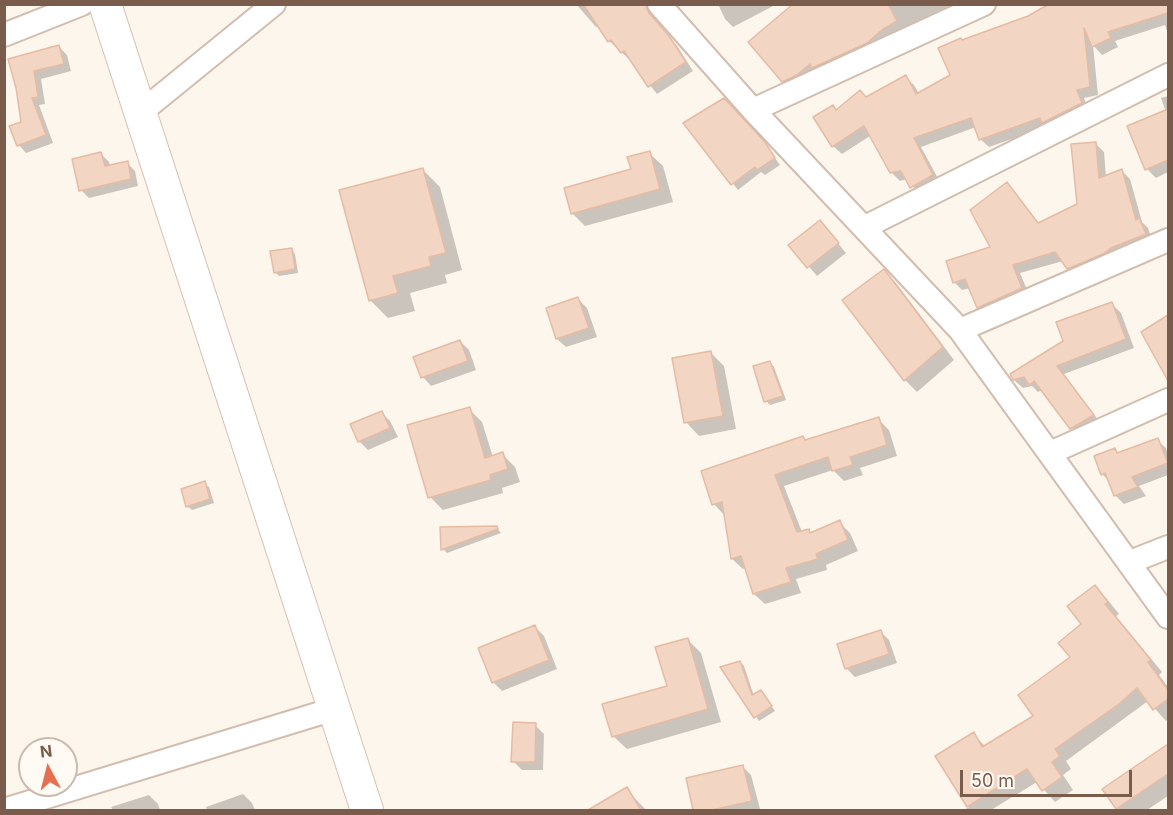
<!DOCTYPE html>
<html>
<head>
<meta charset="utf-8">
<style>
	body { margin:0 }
	#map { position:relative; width:1173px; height:815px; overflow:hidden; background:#fdf6ec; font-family:Inter,sans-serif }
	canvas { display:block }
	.frame { position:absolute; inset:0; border:6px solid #7a5c4d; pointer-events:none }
	.north { position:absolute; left:18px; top:737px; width:60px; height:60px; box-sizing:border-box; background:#fffaf3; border:2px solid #cabbb1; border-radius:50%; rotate:353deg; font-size:16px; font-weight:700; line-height:24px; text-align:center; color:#7a5c4d }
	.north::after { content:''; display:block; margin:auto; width:21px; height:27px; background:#e76f51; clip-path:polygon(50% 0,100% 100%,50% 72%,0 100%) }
	.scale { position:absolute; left:960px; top:770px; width:172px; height:27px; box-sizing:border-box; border:3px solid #7a5c4d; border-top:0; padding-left:8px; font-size:18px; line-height:21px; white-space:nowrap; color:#7a5c4d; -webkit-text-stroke:4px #fffaf3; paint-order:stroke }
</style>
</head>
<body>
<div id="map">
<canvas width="1173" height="815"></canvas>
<div class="frame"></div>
<div class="north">N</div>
<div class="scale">50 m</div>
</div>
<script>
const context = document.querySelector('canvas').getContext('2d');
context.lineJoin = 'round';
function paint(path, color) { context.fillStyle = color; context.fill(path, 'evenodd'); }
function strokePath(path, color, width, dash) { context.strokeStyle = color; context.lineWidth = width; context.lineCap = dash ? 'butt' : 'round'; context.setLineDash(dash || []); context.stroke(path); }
const shadow = new Path2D(`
	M576,4H648L653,12L656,23L677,46L693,71L657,94L630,60L609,41L599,25L596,27Z
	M718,4H777L733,27L725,19Z
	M833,4L957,5L940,12L941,15L901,30L790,88L783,81Z
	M1052,4H1168V34L1165,25L1115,41L1118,47L1102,55L1093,45L1098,95L1084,98L1089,112L989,147L980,139L976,127L921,147L941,184L920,195L907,179L900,181L891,172L870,136L842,154L833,146V107L837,111L866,98L905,77L914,85L919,94L952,76L962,41L1029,17Z
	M59,47L67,55L71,71L41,79L45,104L39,105L53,143L26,153L19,145L11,127L23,123L18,88L10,60Z
	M1168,96V172L1156,178L1147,169L1166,112L1161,98Z
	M685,123L770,151L780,165L765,175L761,172L738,190Z
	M1095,143L1104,152L1106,177L1121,170L1130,179L1142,222L1148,228L1153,243L1076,277L1063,261L1020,273L1030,297L987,315L979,307L970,288L962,290L954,282L992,248L1007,184L1039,224L1078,205Z
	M649,153L663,166L673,202L585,226L572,213L633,170Z
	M101,154L109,162L110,167L127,163L135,171L138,186L89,198L81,190Z
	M423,170L440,187L462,270L445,275L447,283L410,293L415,311L388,318L370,300Z
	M828,231L846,253L817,276L790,245Z
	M291,249L295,254L298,273L279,276L275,272Z
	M884,271L896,283L954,360L917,392L905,380Z
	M578,299L587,308L597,337L566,347L557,339L547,309Z
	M1112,304L1121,313L1134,348L1064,374L1101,424L1080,437L1042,390L1038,392L1032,386L1023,388L1014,380Z
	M1164,320L1168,324V377L1167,375Z
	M460,341L469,350L476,370L431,386L423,377Z
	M711,353L724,366L736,429L699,436L686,422Z
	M770,363L774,367L786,400L770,405L766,401Z
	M469,409L482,422L493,457L502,454L515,467L520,482L502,488L503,493L443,510L430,497Z
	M381,412L390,421L398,437L368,450L359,441Z
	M878,419L889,430L897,456L860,468L863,475L844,481L833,470L784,486L802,532L808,531L812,534L839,522L850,533L858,551L826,565L827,570L796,579L801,593L765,604L754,594L746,568L743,569L732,559L724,515L714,504L806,441Z
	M1157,440L1166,448L1168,454V475L1139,486L1146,496L1124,504L1115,495L1110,482L1102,474L1115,450L1119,454Z
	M204,483L209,487L214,503L192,510L187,506Z
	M497,528L501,533L447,553L443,549Z
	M1095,587L1107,599L1119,614L1116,616L1162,672L1159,675L1168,687V719L1166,721L1148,701L1066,761L1071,769L1063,775L1073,790L1055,802L1037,782L991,810H964L969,807L968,806L973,734L986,747L1035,716L1072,658Z
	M535,627L544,636L557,669L502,691L493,682Z
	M880,631L889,640L897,663L855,677L846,668Z
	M687,639L701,653L721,722L627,749L613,736L668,687Z
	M740,662L744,666L754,696H765L775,711L759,721L722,668Z
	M535,725L544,734L543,770H522L513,761Z
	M1168,746V796L1147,810H1119L1104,789Z
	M742,766L751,775L760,809L695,810L687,780Z
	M626,789L646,810H590Z
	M243,794L252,803L255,810H207L206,807Z
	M149,795L158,804L160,810H113L111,807Z`);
const building = new Path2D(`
	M583,4H645L649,13L669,36L686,62L648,87L624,51L621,53L611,40L608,42Z
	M793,4H888L897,21L882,30L867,43L812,68L810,64L797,75L782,82L748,42Z
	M1049,4H1168V13L1108,32L1111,38L1092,47L1084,28L1090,87L1077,90L1082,103L1042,123L1040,118L979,140L971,118L914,138L933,175L910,188L901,171L890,173L864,126L832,147L813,117L833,105L836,110L860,90L866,97L906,75L916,94L950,75L938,48L961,38L962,40L1028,16Z
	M59,45L64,64L34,71L38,97L32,98L46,135L17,146L9,126L21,122L16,88L8,59Z
	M724,98L765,142L775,158L757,170L755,167L731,185L683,123Z
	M1168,109V160L1145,170L1127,126Z
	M1096,142L1099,178L1122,169L1136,220L1139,218L1146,234L1111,248L1103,254L1067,269L1055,252L1013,265L1022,288L977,308L965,279L953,283L946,261L990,247L970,210L1007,182L1038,223L1077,204L1071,144Z
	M650,151L660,189L571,214L564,188L631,169L627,157Z
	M101,152L105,166L128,161L131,179L79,191L72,159Z
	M423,168L446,253L429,257L431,266L393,276L398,293L369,301L339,190Z
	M820,220L839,243L807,268L788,245Z
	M292,248L295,269L274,273L270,251Z
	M884,269L943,347L904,381L842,300Z
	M578,297L589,328L556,339L546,308Z
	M1112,302L1126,339L1057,366L1094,415L1070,429L1034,381L1029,385L1024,377L1013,380L1010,374L1063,341L1056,322Z
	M1168,315V381L1141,332Z
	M460,340L468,361L421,378L413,357Z
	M711,351L723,416L684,423L672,358Z
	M770,361L783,396L764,402L753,366Z
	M470,407L485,458L503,452L508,469L490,475L491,480L428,498L407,425Z
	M382,411L390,428L358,442L350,424Z
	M879,417L887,445L850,457L853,465L832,471L828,457L775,475L797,532L809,529L810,533L840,520L848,540L816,554L818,559L786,568L791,582L753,594L741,556L731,559L722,502L712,505L701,471L803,436L805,440Z
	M1158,438L1168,463L1132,477L1138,487L1114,496L1105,473L1101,475L1094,456L1115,448L1117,453Z
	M205,481L210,499L186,507L181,489Z
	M497,526L498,529L441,550L440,527Z
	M1095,585L1108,602L1105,604L1151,660L1148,662L1168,690V699L1153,710L1137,688L1119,704L1055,749L1060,756L1052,762L1062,777L1042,791L1027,769L967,807L935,756L974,732L982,747L1033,716L1018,695L1070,657L1058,643L1081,624L1067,606Z
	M535,625L549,660L492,683L478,648Z
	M881,630L889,654L845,669L837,644Z
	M688,638L708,709L612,737L602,704L667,686L655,647Z
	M740,661L752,695L761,690L772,706L754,718L720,667Z
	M513,722L536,723L535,762H511Z
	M1168,744V774L1116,809L1102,789Z
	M743,765L752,801L712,810H693L686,778Z
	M627,787L641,810H588Z`);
const street = new Path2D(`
	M659,4L753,110L960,330L1168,617
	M4,35L82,4
	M753,110L984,4
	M140,113L274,4
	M865,227L1168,75
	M960,330L1168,240
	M1050,453L1168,400
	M1130,562L1168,547
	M4,810L334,709`);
const secondary = new Path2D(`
	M105,4L367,810`);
paint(shadow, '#0003');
paint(building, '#f3d5c3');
strokePath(building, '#e6bba3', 1.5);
strokePath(street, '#d1beb0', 26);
strokePath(secondary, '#d6c0b0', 34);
strokePath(street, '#fff', 22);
strokePath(secondary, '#fff', 32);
</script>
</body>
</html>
